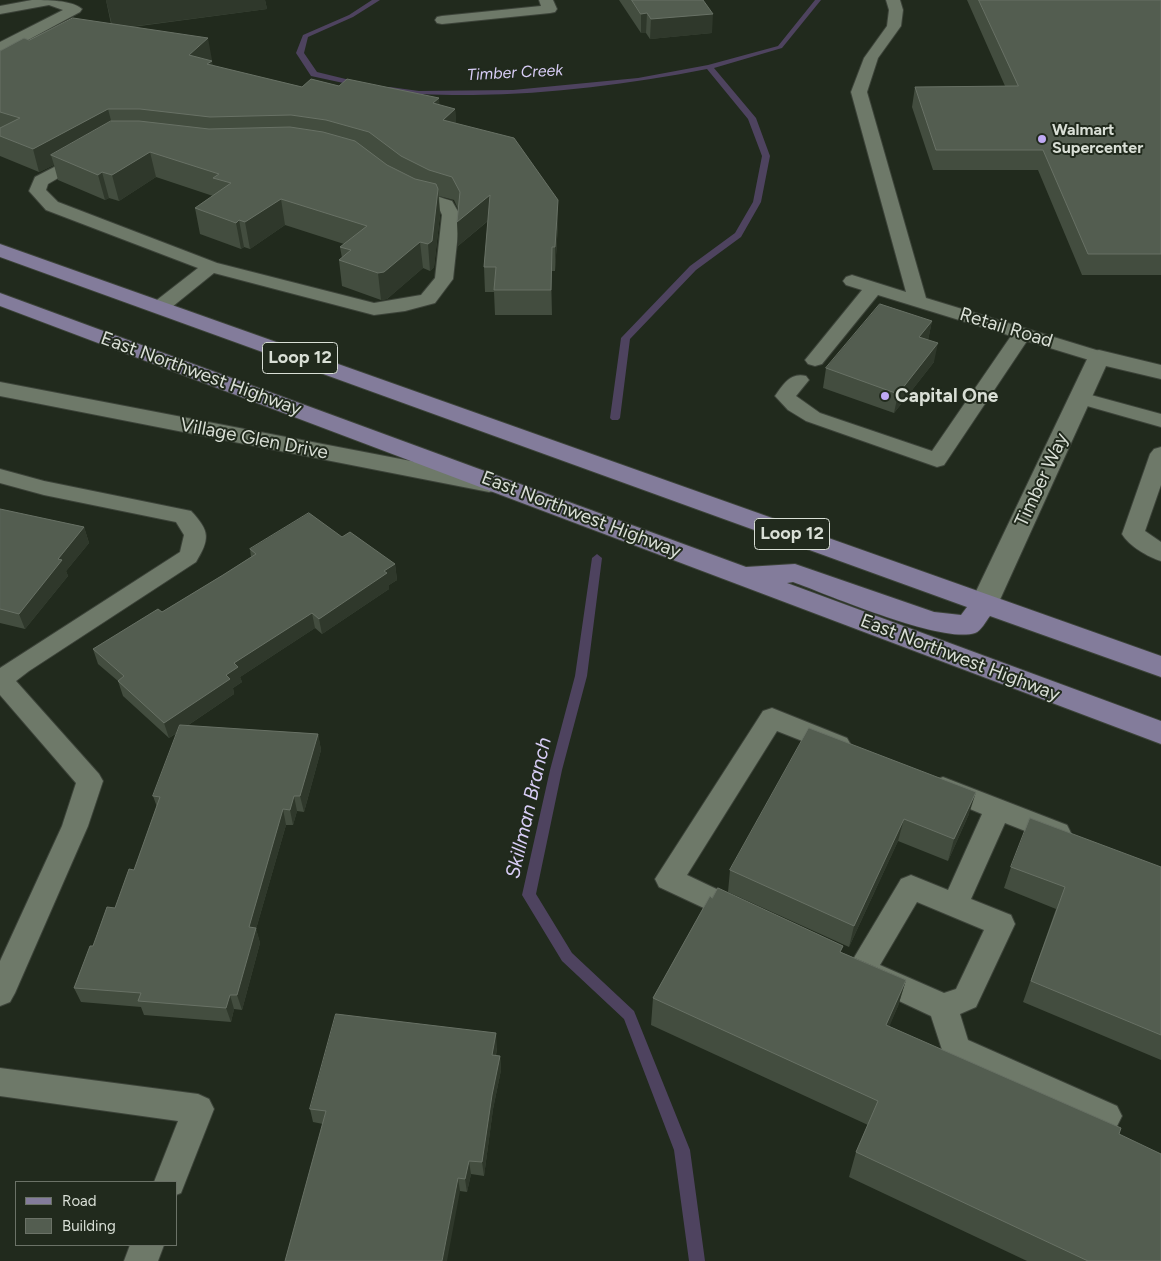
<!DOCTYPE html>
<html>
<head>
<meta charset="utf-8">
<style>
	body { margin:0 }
	#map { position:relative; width:1161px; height:1261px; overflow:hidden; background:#212a1d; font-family:Figtree,sans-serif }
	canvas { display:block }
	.legend { position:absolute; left:15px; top:1181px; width:162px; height:65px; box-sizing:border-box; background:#212a1d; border:1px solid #6b7267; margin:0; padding:6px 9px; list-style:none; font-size:15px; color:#d9dfd6 }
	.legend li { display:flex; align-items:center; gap:10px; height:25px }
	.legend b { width:25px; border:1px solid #6b7267 }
</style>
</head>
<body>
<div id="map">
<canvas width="1161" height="1261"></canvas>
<ul class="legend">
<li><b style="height:6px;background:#837c9b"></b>Road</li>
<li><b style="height:14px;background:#535d50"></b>Building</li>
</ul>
</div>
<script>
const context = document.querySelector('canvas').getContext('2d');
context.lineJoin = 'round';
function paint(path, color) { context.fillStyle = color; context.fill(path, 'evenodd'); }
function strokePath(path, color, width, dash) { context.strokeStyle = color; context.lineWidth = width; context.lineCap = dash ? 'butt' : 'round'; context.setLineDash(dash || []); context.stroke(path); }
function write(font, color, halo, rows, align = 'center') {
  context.font = font + ' Figtree,sans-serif'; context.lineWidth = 4; context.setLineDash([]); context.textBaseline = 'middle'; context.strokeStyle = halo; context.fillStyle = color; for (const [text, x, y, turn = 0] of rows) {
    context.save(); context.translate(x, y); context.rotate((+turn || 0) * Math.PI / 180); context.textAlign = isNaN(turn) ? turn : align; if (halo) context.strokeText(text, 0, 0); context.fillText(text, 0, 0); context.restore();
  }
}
const stream = new Path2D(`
	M372,0H380L353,17L308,37L304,53L317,72L362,83V87L311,76L296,53L303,35L349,15Z
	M815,0H821L782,48L714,68L756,118L770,156L761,202L741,237L696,270L630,339L620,418L618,420H612L610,418L621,338L690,266L735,233L753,202L762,156L748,119L707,69C630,84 552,94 473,95C445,95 418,95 390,91L386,89L390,87L419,91L513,90L638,78L708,65L778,46Z
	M597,554L602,558L587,676L562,770L536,894L572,953L634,1011L690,1150L705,1261H689L674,1150L624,1019L562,961L522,895L550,770L575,676L592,558Z`);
const service = new Path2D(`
	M32,0C46,0 72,0 82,9L80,12L30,39L0,51V42L63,10L49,5L0,14V6Z
	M539,0H553L557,9L555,12L550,13L442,24L437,23L435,20L437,17L442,16L541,6Z
	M886,0H900L903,10L901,26L878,58L867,92L926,298L1106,353L1109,357L1106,361L1099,363L1027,341L944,465L937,467L806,421L788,410L775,396C783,384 791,372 806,376L809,380L796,396L820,413L932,451L1011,336L878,295L822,364L815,366L808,364L805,360L862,290L846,285L843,281L846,277L852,275L906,292L851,92L864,58L887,26L889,10Z
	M83,152L89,154L91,157L89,160L48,184L46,190L58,202L217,263L374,303L421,295L435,278L442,215L439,208C427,205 408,203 401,192L403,188C414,186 440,198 452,201L460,215L453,279L435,303L405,311L374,315L214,273L167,311L160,313L153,311L151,307L153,303L198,268L46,210L29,191L35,177Z
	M1080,392L1161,414V427L1073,402L1070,398L1073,394Z
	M1161,447V485L1145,531L1161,542V561C1148,557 1129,546 1122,534L1150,454L1154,449Z
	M0,469L44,481L191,511C210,531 210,539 196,562L29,671L16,681L99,774L103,781L88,826L15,993L10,1002L0,1006V961L62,826L76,783L0,695V668L180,552L184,535L176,522L44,495L0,483Z
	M772,708L847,738L851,745L847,752L838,755L777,731L687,875L748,904L752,912L748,920L738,924L659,887L655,879L763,711Z
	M943,777L1067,825L1071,833L1067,841L1058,844L1005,823L971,899L1011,915L1015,924L976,1007L960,1014L968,1040L1117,1106L1122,1116L1117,1126L1106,1131L1095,1126L945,1059L931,1016L865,985L863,982L852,979L848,970L852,961L901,879L911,875L948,890L982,814L934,794L930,787L934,780ZM917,902L984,930L956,989L944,993L880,965Z
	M0,1068L198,1094L209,1099L214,1109L181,1193L176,1195V1182H154L178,1121L0,1096Z
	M130,1245H164L158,1261H124Z`);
const minor = new Path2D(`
	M1099,350L1161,365V379L1106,366L998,604L994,611L984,614L974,611L970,604L1088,357L1091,352Z
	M0,382L489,476L498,478L501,484L498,490L489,492L0,396Z`);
const primary = new Path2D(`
	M0,244L1161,656V677L990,616C986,621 981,631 975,633C942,644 829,595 793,582L787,583L1161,721V744L0,306V293L746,567L795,564L934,612L961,615L967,607L0,257Z`);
const wall = new Path2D(`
	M106,0H265L267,9L132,27L212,60L211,61L213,66L302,87L339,86L439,105L455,109L456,123L558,224L555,271H552V315H495L494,292H485L484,267L488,221L458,246V209L454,200L439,196L440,215L434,267L430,271L423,268L387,299L381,300L342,286L339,260L342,258L340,247L344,244L285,225L250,249L244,247L241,249L200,234L195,208L213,196L156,177L119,201L109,198L105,200L58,180L54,165L39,172L0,156V51L29,40L111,24Z
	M619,0H703L712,33L650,39L646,33H641Z
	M967,0H1161V275H1082L1038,170H933L912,107L915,87L1005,86Z
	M932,321L928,340L934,362L894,413L823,388L826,368Z
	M0,509L84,527L89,543L66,571L68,576L25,629L0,623Z
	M342,537L395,564L397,580L389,585V589L322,634L315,628L240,677L242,682L233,688L234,694L187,726L318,734L321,750L304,812L297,811L293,825H286L256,929L260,943L242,1010L234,1009L231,1022L144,1015L141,1007L81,1002L74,988L93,946L115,908L134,870L157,807L153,796L177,733L169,738L123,696L118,681L98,664L93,649L162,612L223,575L251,557L250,549Z
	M809,728L969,814L948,861L898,841L849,947L728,892L730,870Z
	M1011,867H1161V1060L1023,1002L1056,909L1004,888Z
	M841,952L906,980L898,1006L889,1026L1119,1134L1161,1261H1027L849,1177L856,1152L868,1125L651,1025L653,998Z
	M497,1047L496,1056H500L501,1070L493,1109L484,1176L471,1174L467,1192L460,1191L323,1124L313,1122L310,1109Z`);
const shadedWall = new Path2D(`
	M106,0H265L267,9L113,29Z
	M647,13L646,33H641V14Z
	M713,14L712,33L650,39L651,19Z
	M208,38L212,60L208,63L212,61L216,83L189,55Z
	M439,98L441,121L433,103Z
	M108,109L114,132L51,155L54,165L39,172L33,149Z
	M455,109L457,132L443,120Z
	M150,152L156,177L119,201L112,175Z
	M102,172L109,198L105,200L98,175Z
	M438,189L440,215L434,267L430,271L428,244Z
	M490,195L491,218L458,246L457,222Z
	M281,199L285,225L250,249L245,222Z
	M558,200V224L555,271V247Z
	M239,220L244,247L241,249L236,223Z
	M420,242L423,268L387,299L381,300L378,273Z
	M552,247V315L551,290Z
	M932,321L928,340L919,337Z
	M938,343L934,362L894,413L898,394Z
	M84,527L89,543L66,571L68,576L25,629L19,614L58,559Z
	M395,564L397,580L389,585V589L322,634L319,619L384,571Z
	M312,613L315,628L240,677L242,682L233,688L234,694L169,738L164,723L226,675L234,663Z
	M318,734L321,750L304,812L300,796Z
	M976,792L969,814L948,861L954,839Z
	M294,796L297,811L293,825L290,810Z
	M283,809L286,825L256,929L260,943L242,1010L237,995L249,927Z
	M904,819L898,841L849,947L854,926Z
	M906,980L898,1006L879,1051L886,1025Z
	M230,995L234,1009L231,1022L226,1008Z
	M496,1033L497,1047L493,1069L492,1055Z
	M500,1056L501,1070L493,1109L484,1176L482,1162L492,1095Z
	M469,1161L471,1174L467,1192L465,1179Z
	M458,1178L460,1191L447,1261H442Z`);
const building = new Path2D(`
	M632,0H703L713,14L651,19L647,13L641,14Z
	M979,0H1161V254H1088L1043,150H936L915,87L1018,86Z
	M73,18L208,38L189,55L212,61L207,64L302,87L311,79L339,86L347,79L439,98L433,103L455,109L443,120L514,138L558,200L555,247H552L551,290H494L496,267H484L490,195L457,222L460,192L452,177L429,170L401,156L369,132L326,120L291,115L210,117L140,109H108L33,149L0,136V128L20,118L0,112V51L24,38L29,40Z
	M111,121H139L209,129L290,127L323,132L355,141L387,165L415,179L436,184L438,189L432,241L428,244L420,242L384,272L378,273L339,260L351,250L340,247L367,226L281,199L245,222L239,220L236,223L195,208L231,183L213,178L219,174L150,152L112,175L102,172L98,175L51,155Z
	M880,304L932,321L919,337L938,343L898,394L826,368Z
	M0,509L84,527L58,559L62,560L19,614L0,609Z
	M309,513L342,537L350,532L395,564L384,571L387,573L319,619L312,613L234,663L238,667L226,675L230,679L164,723L118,681L124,676L93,649L158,609L162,612L223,575L256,554L250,549Z
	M180,725L318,734L300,796H294L290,810L283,809L249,927L256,928L237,995H230L226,1008L138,1001L141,993L74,988L90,946H93L107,907L115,908L129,869L134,870L160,797L153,796Z
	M809,728L976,792L954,839L904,819L854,926L730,870Z
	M1030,818L1161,867V1035L1031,981L1065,887L1011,867Z
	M718,888L843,946L840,952L906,980L886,1025L1121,1128L1119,1134L1161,1154V1261H1088L856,1152L878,1101L653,998L710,896L712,898Z
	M336,1014L496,1033L492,1055L500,1056L492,1095L482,1162L469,1161L465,1179L458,1178L442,1261H285L326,1111L310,1109Z`);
const markers = [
	[1042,139,5,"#bfa9f4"],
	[885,396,5,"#bfa9f4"]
];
const farWaternames = [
	["Timber Creek",515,73,-3]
];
const farPoinames = [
	["Walmart",1052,130],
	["Supercenter",1052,148]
];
const shields = [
	[300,358,75],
	[792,534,75]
];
const shieldNames = [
	["Loop 12",300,358],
	["Loop 12",792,534]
];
const streetNames = [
	["Retail Road",1006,328,17],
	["East Northwest Highway",201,374,20],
	["Village Glen Drive",254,439,11],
	["Timber Way",1042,480,-65],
	["East Northwest Highway",581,515,21],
	["East Northwest Highway",960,658,21]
];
const poiNames = [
	["Capital One",895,396]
];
const waterNames = [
	["Skillman Branch",529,808,-77]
];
paint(stream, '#4e435f');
strokePath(service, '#3c4339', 2);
strokePath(minor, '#3c4339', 2);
strokePath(primary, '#3c4339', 2);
paint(service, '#6e7969');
paint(minor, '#6e7969');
paint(primary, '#837c9b');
paint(wall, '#434d3f');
paint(shadedWall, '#2f382b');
paint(building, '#535d50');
strokePath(building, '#687165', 1);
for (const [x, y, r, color] of markers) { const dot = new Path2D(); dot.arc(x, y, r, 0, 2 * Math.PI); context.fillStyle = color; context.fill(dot); strokePath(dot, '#212a1d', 2); }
write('italic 16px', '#d8cdf6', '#212a1d', farWaternames);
write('bold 16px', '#d9dfd6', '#212a1d', farPoinames, 'left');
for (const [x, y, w] of shields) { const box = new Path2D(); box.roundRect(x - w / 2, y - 15.5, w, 31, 4); context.fillStyle = '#212a1d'; context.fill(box); strokePath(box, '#d9dfd6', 1); }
write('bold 18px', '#d9dfd6', null, shieldNames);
write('19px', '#d9dfd6', '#212a1d', streetNames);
write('bold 19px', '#d9dfd6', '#212a1d', poiNames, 'left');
write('italic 20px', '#d8cdf6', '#212a1d', waterNames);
</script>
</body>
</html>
